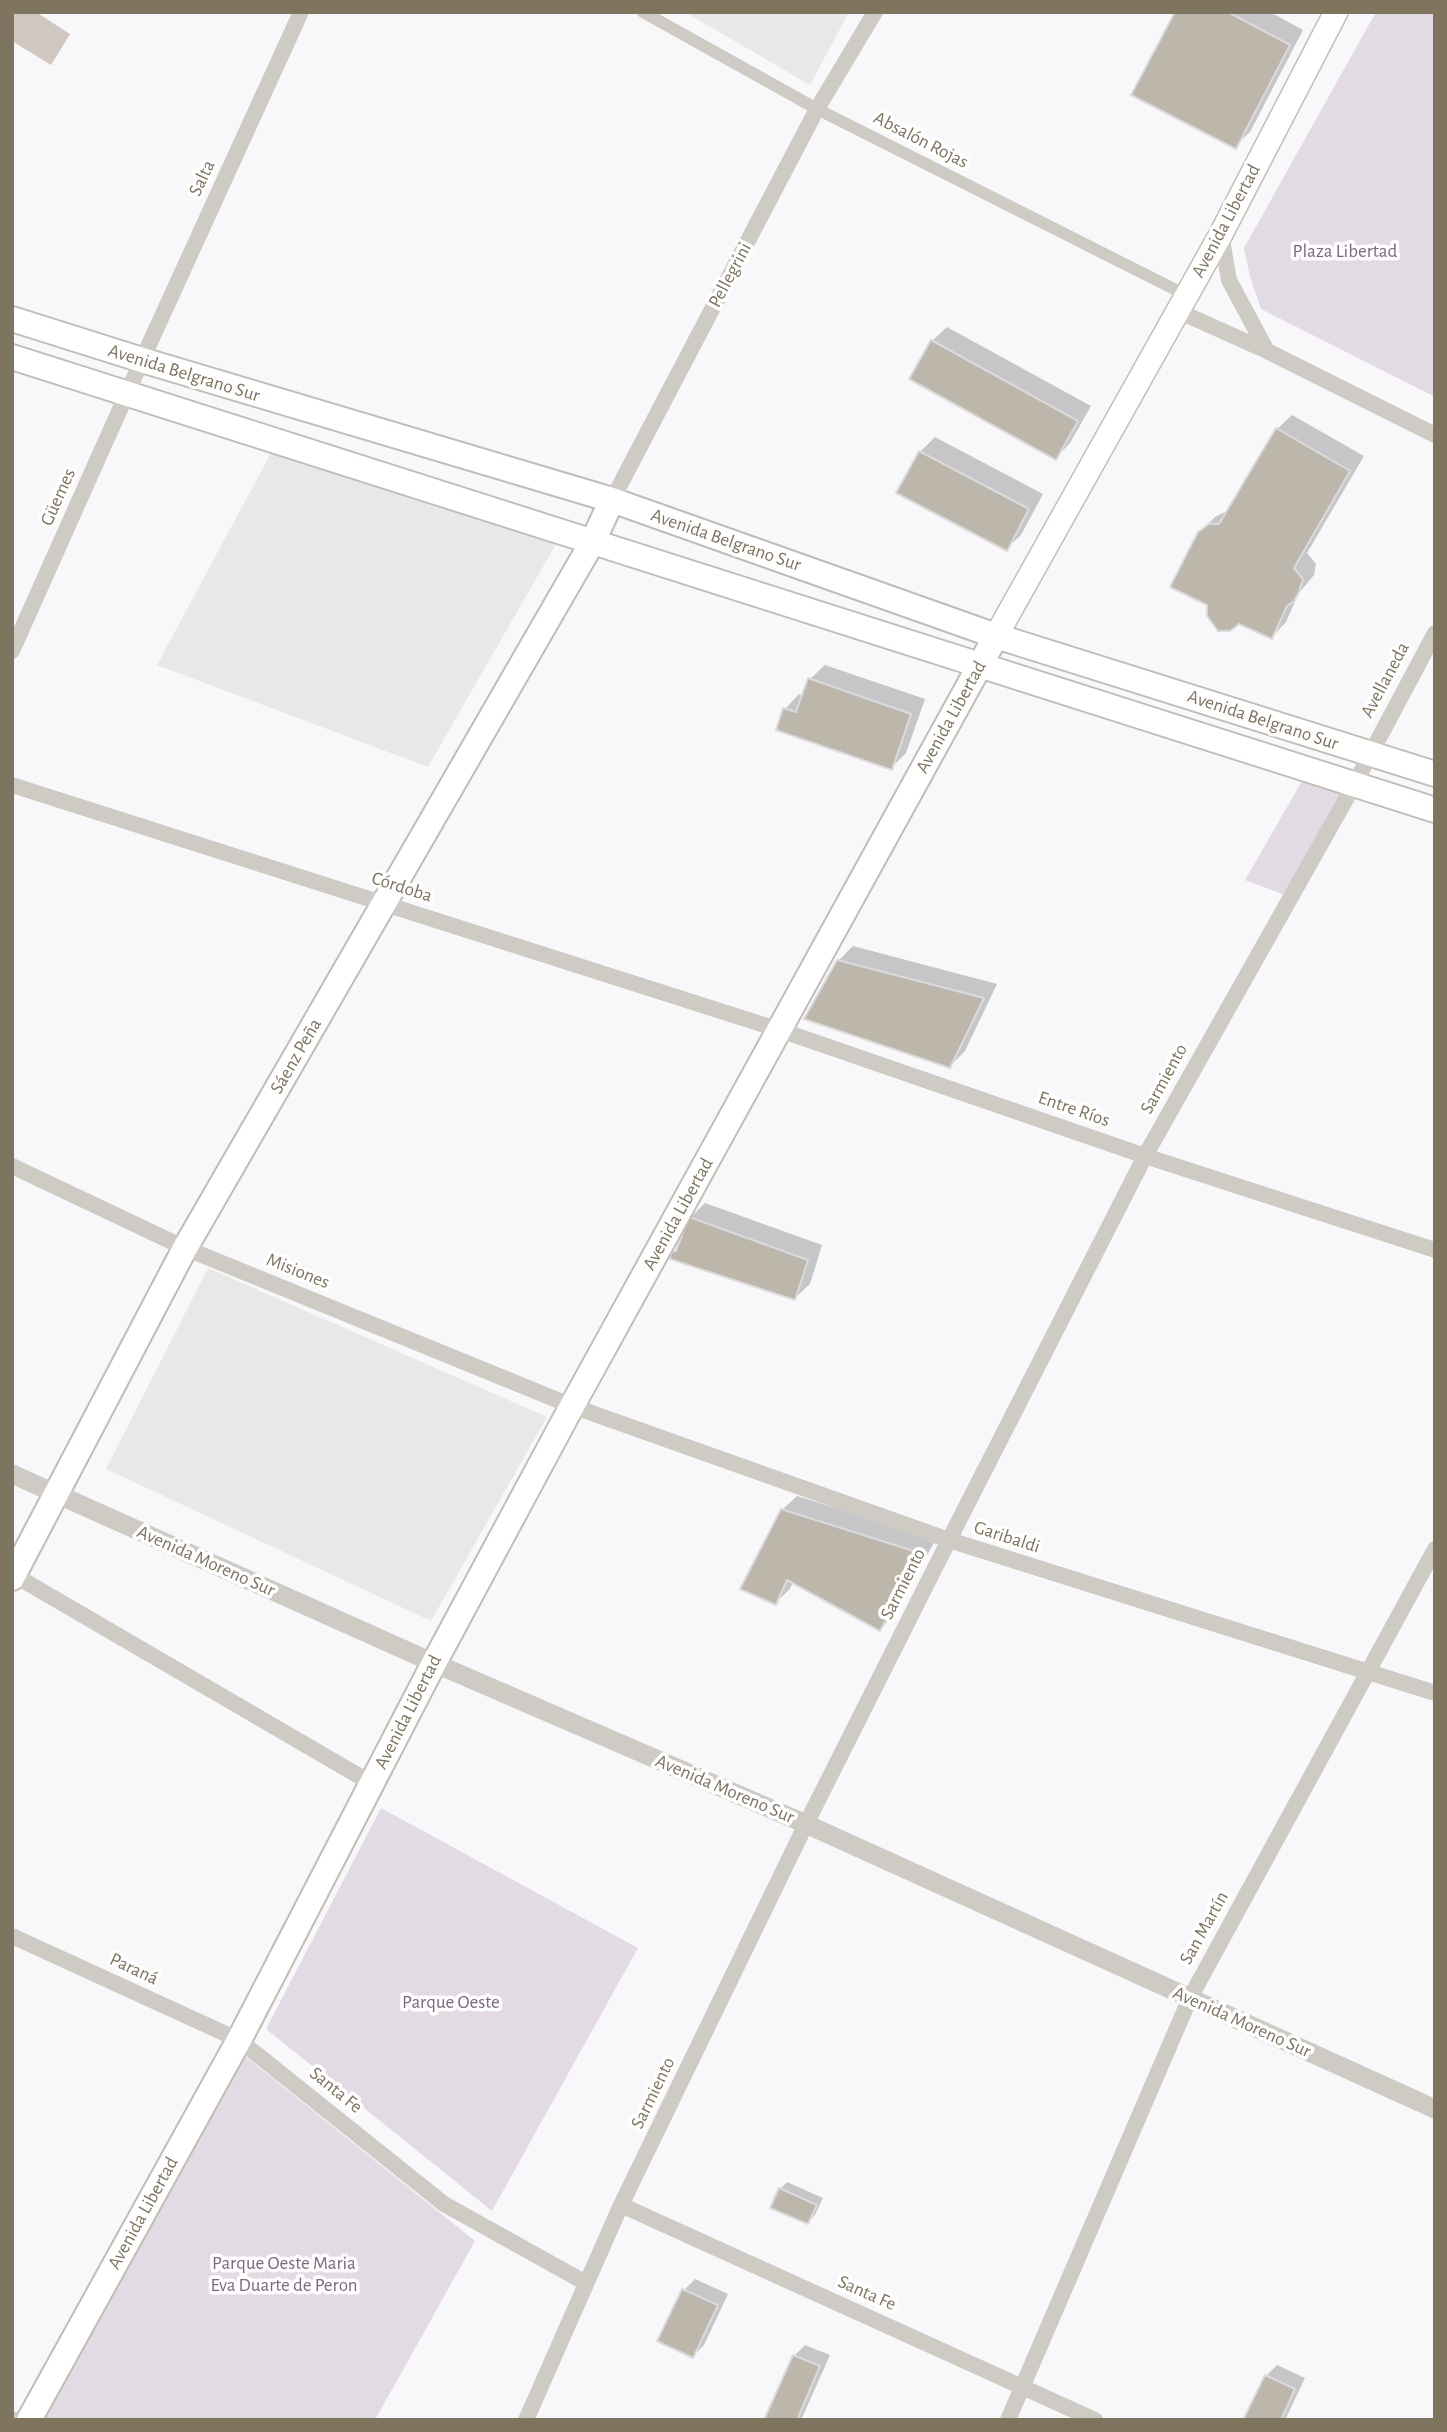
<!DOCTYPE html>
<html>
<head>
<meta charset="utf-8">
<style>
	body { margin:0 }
	#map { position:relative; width:1447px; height:2432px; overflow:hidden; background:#f8f8fa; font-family:"Alegreya Sans",sans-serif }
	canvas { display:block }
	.frame { position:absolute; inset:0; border:14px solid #7f745e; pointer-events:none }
</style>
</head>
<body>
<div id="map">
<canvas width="1447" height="2432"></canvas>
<div class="frame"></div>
</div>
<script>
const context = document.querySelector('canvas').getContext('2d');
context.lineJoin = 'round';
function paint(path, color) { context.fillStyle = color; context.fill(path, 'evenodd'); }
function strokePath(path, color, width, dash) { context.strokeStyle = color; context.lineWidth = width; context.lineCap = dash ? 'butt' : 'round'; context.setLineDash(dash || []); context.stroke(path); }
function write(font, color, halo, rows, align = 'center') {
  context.font = font + ' "Alegreya Sans",sans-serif'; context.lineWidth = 7; context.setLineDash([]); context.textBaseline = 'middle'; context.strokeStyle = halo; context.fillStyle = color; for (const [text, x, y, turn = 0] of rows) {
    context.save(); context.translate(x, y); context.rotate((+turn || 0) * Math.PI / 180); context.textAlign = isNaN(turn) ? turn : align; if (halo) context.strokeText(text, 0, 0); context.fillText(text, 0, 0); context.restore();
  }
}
const built = new Path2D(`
	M685,12H849L810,85Z
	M272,451L556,544L428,767L157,665Z
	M208,1268L547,1417L431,1621L106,1469Z`);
const green = new Path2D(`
	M1376,12H1435V397L1261,309L1250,277L1244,248Z
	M1302,781L1345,794L1290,897L1245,880Z
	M381,1808L638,1948L492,2211L266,2029Z
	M240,2052L475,2241L375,2420H37Z`);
const water = new Path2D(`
	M12,12H36L70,34L51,65L12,41Z`);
const shadow = new Path2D(`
	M1177,12H1270L1303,30L1250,132L1235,146Z
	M947,327L1091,406L1070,443L1056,458L932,341Z
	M1292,415L1364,456L1307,553L1316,564L1314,575L1299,593L1286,622L1272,637L1199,533L1215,517L1229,510L1277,429Z
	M935,437L1043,494L1021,535L1006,549L920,452Z
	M825,665L925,699L906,753L891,768L785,709L799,694L804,696L810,679Z
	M853,946L997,984L965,1051L950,1066L838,961Z
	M705,1203L822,1245L810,1284L795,1298L673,1253L679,1246L690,1218Z
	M797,1496L936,1539L895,1614L880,1629L793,1582L790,1589L775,1603L782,1510Z
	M787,2182L823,2198L815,2215L808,2222L780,2189Z
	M695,2279L728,2294L704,2345L693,2356L660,2340L684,2290Z
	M805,2345L830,2355L801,2420H766L794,2356Z
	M1277,2365L1305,2378L1285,2420H1245L1266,2376Z`);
const building = new Path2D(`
	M1175,12H1228L1290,45L1236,149L1131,95Z
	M931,340L1078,421L1056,460L909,379Z
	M1276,428L1350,471L1294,568L1303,579L1299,592L1294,601L1287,606L1272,639L1239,624L1230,631H1218L1207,616V605L1170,587L1198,532L1209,524H1219Z
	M919,451L1029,509L1007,551L896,493Z
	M808,678L911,714L892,770L776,730L783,708L796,712Z
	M837,960L984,998L950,1068L804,1019Z
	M689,1217L808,1260L795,1300L670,1259L671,1252L676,1251Z
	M781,1509L923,1554L880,1631L787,1580L776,1605L740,1589Z
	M779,2188L817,2205L808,2224L770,2208Z
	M682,2289L718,2305L693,2358L657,2341Z
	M793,2355L820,2366L797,2420H764Z
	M1265,2375L1295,2389L1281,2420H1243Z`);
const pedestrian = new Path2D(`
	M643,12L817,109L1186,295`);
const minor = new Path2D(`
	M1221,234L1229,280L1267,351
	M1178,311L1267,351L1435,435
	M612,500L817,109L875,12
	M12,651L142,360L301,12
	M12,785L780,1030L1145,1156L1435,1250
	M12,1166L185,1248L572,1406L949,1540L1435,1693
	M14,1575L371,1783
	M12,1936L239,2040L444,2204L586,2283
	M621,2205L1095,2420
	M12,2419L14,2420
	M526,2420L621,2205L806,1824L949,1540L1145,1156L1354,785L1435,633
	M1008,2420L1190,1998L1435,1549`);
const tertiary = new Path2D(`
	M12,1474L434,1663L806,1824L1435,2109`);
const secondary = new Path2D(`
	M996,636L1221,234L1336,12`);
const primary = new Path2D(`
	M12,319L142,360L612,500L996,636L1435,774
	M12,357C487,505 959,663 1435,810
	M12,1578L185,1248L593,541L612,500
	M29,2420L239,2040L434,1663L572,1406L996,636`);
const streetNames = [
	["Absalón Rojas",921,140,27],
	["Salta",202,178,-65],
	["Avenida Libertad",1226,221,-62],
	["Pellegrini",730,275,-62],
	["Avenida Belgrano Sur",184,373,17],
	["Güemes",58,497,-66],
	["Avenida Belgrano Sur",726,540,19],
	["Avellaneda",1385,680,-62],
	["Avenida Libertad",951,717,-61],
	["Avenida Belgrano Sur",1263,720,18],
	["Córdoba",402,887,18],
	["Sáenz Peña",296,1056,-60],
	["Sarmiento",1164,1079,-61],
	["Entre Ríos",1074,1109,19],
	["Avenida Libertad",678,1214,-61],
	["Misiones",298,1271,22],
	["Garibaldi",1007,1537,18],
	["Avenida Moreno Sur",206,1561,24],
	["Sarmiento",903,1584,-63],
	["Avenida Libertad",408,1712,-63],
	["Avenida Moreno Sur",725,1789,23],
	["San Martín",1204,1928,-61],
	["Paraná",134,1969,25],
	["Avenida Moreno Sur",1242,2022,24],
	["Santa Fe",336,2090,39],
	["Sarmiento",653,2093,-64],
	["Avenida Libertad",143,2213,-61],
	["Santa Fe",867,2293,24]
];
const parkNames = [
	["Plaza Libertad",1345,251],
	["Parque Oeste",451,2002],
	["Parque Oeste Maria",284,2263],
	["Eva Duarte de Peron",284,2285]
];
paint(built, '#e9e8e8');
paint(green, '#e3dbe4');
paint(water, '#d0c8c0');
paint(shadow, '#0003');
paint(building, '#bcb6ab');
strokePath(building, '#dadadc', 2);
strokePath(secondary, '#c3bfb7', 26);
strokePath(primary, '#c0bdb6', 28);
strokePath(pedestrian, '#cecbc5', 12);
strokePath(minor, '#cecbc5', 16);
strokePath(tertiary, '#cecbc5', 19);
strokePath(secondary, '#fff', 23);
strokePath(primary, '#fff', 24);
write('19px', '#7f745e', '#fff', streetNames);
write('19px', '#816681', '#fff', parkNames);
</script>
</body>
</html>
